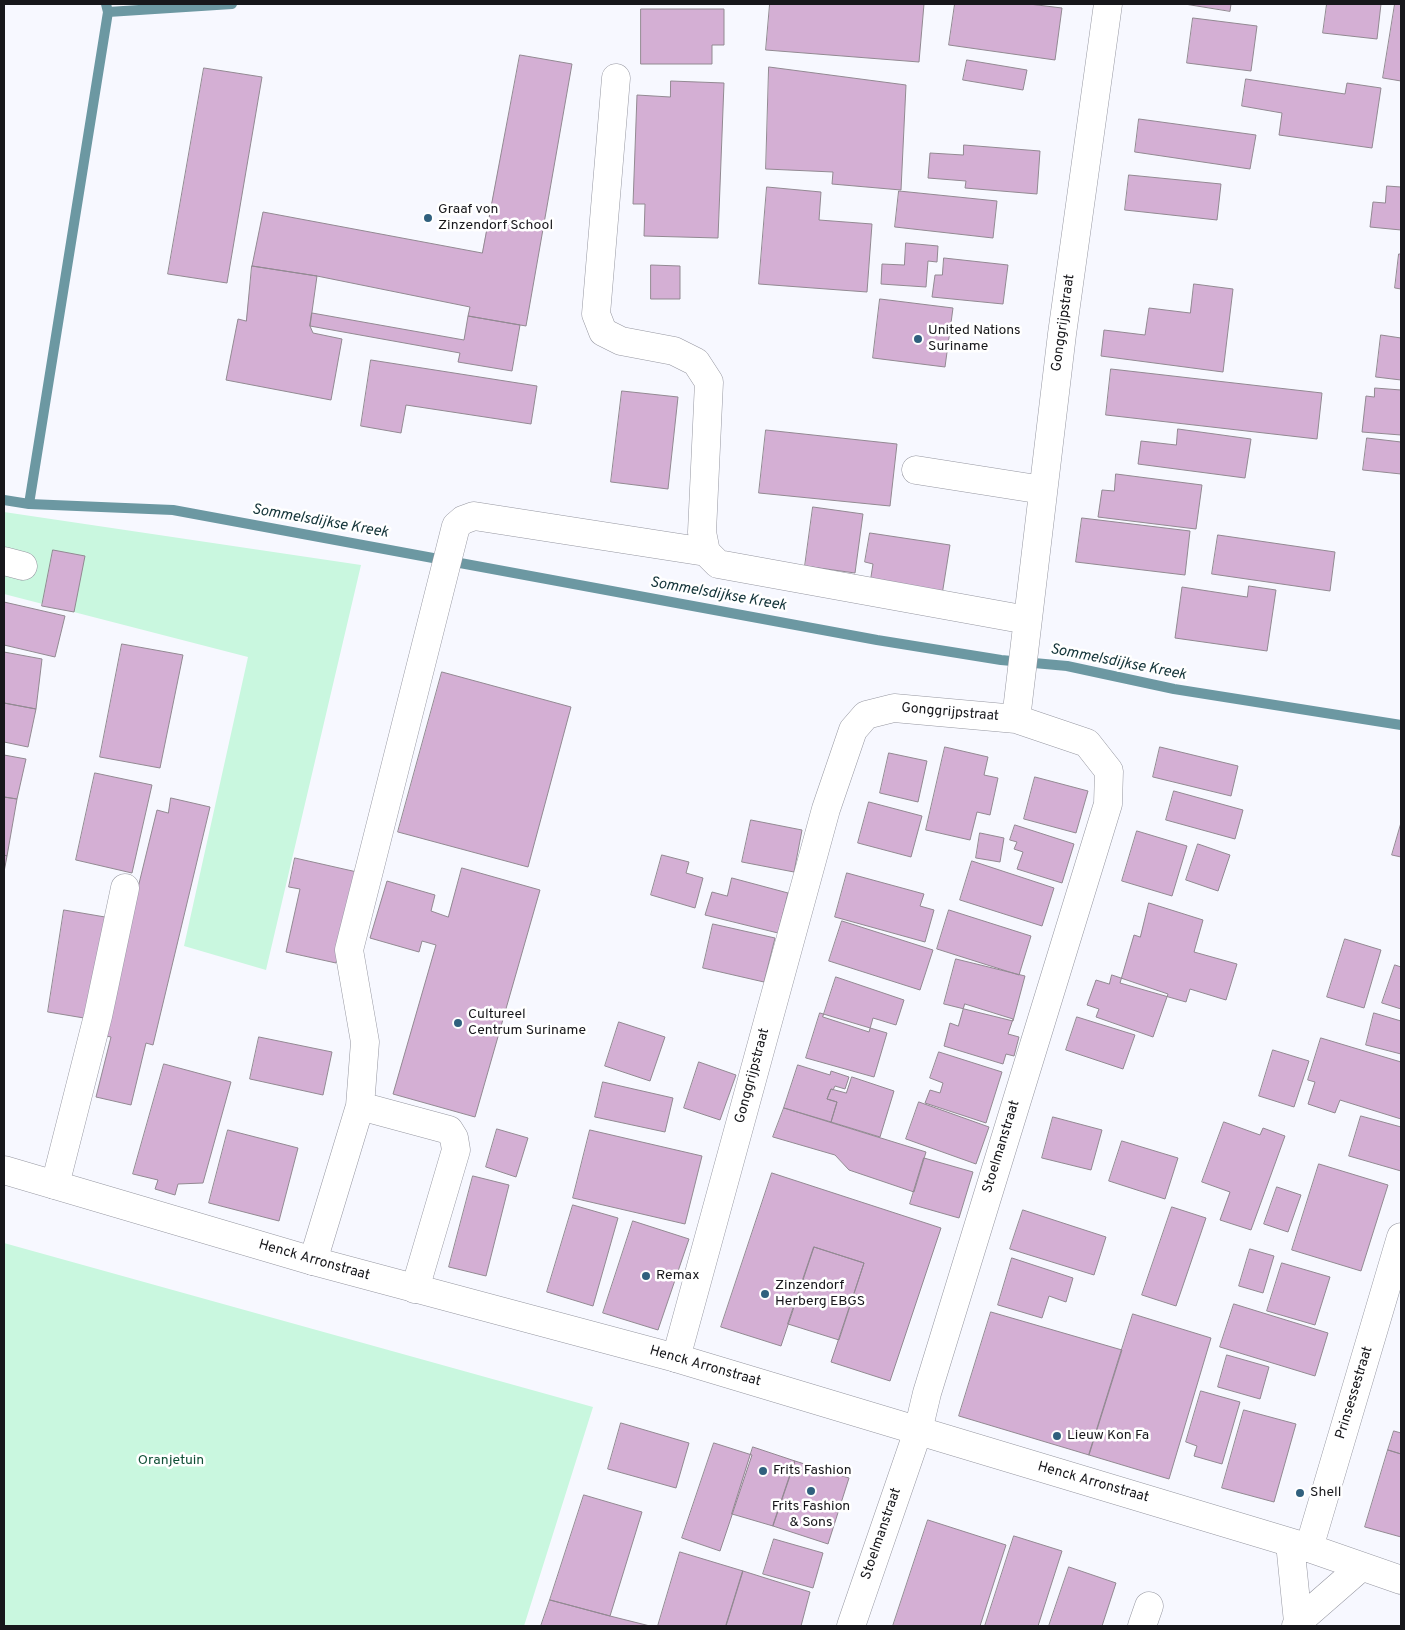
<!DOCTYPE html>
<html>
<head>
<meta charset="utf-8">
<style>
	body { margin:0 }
	#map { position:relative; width:1405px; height:1630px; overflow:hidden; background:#f7f8ff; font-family:Overpass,sans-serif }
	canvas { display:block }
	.frame { position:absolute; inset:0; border:5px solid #17171b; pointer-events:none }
</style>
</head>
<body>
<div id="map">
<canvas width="1405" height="1630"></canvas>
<div class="frame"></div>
</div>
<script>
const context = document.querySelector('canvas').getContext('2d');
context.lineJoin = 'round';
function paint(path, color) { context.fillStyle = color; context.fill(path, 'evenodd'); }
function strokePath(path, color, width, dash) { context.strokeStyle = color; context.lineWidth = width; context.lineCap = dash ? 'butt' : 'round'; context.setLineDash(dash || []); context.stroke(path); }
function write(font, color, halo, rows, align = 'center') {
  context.font = font + ' Overpass,sans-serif'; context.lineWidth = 5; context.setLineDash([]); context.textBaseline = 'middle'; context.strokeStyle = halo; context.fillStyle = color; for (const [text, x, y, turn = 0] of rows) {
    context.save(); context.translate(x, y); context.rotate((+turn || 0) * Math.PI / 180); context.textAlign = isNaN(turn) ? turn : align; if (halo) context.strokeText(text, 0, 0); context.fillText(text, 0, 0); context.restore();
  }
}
const green = new Path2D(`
	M4,512L361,565L266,970L184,946L248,657L4,594Z
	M4,1243L593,1407L524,1626H4Z`);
const stream = new Path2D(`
	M108,12L232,4
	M4,500L29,504L173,510L877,640L1001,660L1067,666L1174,689L1401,725
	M29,504L108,12L106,4`);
const building = new Path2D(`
	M770,4H924L919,62L766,50Z
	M955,4H1029L1062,8L1055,60L949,45Z
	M1185,4H1231L1230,11Z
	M1327,4H1381L1377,39L1323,33Z
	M1395,4H1401V81L1383,78Z
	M641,9H724V45H712V64H641Z
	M1193,18L1257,26L1251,71L1187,63Z
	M520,55L572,64L526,326L468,316L470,307L317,276L252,266L263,212L482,253Z
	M967,60L1027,70L1023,90L963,80Z
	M769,67L906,85L901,190L832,184L833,172L766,169Z
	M204,68L262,77L227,283L168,274Z
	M1246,79L1345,94L1347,83L1381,88L1372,148L1279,135L1282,113L1242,106Z
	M671,81L724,83L718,238L644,236L645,204H633L637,95L670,97Z
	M1139,119L1256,135L1250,169L1135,152Z
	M964,145L1040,151L1037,194L965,188L966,181L928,178L930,153L963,155Z
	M1129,175L1221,184L1217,220L1125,210Z
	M1387,186L1401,187V230L1370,227L1373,202L1385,203Z
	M767,187L821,192L819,220L872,224L867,292L759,284Z
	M899,191L997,201L993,238L895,227Z
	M906,243L938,246L937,262L928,261L926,287L881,284L882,264L904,265Z
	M1399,254H1401V289L1395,288Z
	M944,258L1008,265L1003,304L932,297L935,275H942Z
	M651,265L680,266V299H651Z
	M252,266L317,276L310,326L313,333L342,339L331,400L226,380L238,319L246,321Z
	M1194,284L1233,289L1223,372L1101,356L1104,330L1145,335L1149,308L1190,313Z
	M880,299L953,308L945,367L873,358Z
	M312,313L464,340L468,316L520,325L512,371L458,362L460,353L310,326Z
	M1381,335L1401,338V380L1376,377Z
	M371,360L537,386L531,424L406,405L401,433L361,426Z
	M1111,369L1322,393L1317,439L1106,415Z
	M1375,388L1401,390V435L1362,432L1366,396L1374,397Z
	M622,391L678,397L668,489L611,482Z
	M1178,429L1251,439L1245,478L1138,464L1141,441L1176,445Z
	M766,430L897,444L890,506L759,493Z
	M1367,438L1401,442V474L1363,470Z
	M1116,474L1202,485L1196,529L1098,517L1102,490L1114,491Z
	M813,507L863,514L855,573L805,566Z
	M1082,518L1190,531L1185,575L1076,562Z
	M870,533L950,545L942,595L870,583L873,564L865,562Z
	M1218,535L1335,552L1330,591L1212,574Z
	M53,550L85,556L74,612L42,606Z
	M1249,586L1276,590L1267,651L1175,638L1182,587L1247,597Z
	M4,602L65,616L55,657L4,645Z
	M122,644L183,655L160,768L100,757Z
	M4,652L42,659L36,709L4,703Z
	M442,672L571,707L528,867L398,832Z
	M4,703L36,709L28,747L4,742Z
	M945,747L988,757L984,775L998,778L990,815L977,812L970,840L926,830Z
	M1160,747L1238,766L1231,796L1153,777Z
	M889,753L927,761L918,802L880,793Z
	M4,755L26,759L17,799L4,797Z
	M95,773L152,785L132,873L76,860Z
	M1035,777L1088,791L1076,833L1024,819Z
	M1174,791L1243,810L1235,839L1166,820Z
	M4,797L17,799L7,856L4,855Z
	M171,798L210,807L153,1045L146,1043L131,1105L96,1097L111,1037L102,1035L157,810L168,813Z
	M869,802L922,816L911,857L858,843Z
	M751,820L802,830L794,872L742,862Z
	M1401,823V857L1392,855Z
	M1015,825L1074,844L1062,883L1017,869L1023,852L1014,849L1017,842L1010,840Z
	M1137,831L1187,846L1172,896L1122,881Z
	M980,833L1004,838L1000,862L976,858Z
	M1198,844L1230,855L1218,891L1186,880Z
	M4,855L7,856L4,872Z
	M662,855L689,862L686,873L703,878L695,908L651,895Z
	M295,858L357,872L336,963L286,952L300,889L289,887Z
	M972,861L1054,888L1042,926L960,900Z
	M462,868L540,890L475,1117L393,1094L436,945L422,941L419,952L370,938L387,881L435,895L431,911L448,917Z
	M847,873L924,894L920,906L934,910L925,942L835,917Z
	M732,878L788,893L778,933L705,915L712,892L727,896Z
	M1149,903L1203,920L1194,952L1237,964L1226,1000L1190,989L1186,1002L1120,983L1134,935L1140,937Z
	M64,910L105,917L90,1019L48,1012Z
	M949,910L1031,936L1019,975L937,949Z
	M842,921L933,950L920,990L829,961Z
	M713,924L775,938L764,982L703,968Z
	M1345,939L1381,950L1364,1008L1327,997Z
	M956,959L1025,976L1013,1021L944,1004Z
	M1395,965L1401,967V1009L1382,1003Z
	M1112,975L1168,994L1153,1037L1096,1017L1099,1009L1087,1005L1096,980L1109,984Z
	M836,977L904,1000L896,1025L873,1018L869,1032L823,1017Z
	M965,1004L1013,1019L1008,1034L1019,1037L1014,1056L1006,1054L1003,1064L944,1046L950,1023L958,1026Z
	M820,1013L887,1033L874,1077L806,1058Z
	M1374,1013L1401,1021V1054L1366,1045Z
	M1077,1017L1135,1035L1123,1069L1066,1050Z
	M619,1022L665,1037L650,1081L605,1066Z
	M259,1037L332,1052L323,1095L250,1079Z
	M1321,1038L1401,1062V1119L1340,1100L1335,1113L1308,1104L1315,1082L1308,1080Z
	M1273,1050L1309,1061L1294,1107L1259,1096Z
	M939,1052L1002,1072L986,1123L925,1103L930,1090L940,1093L943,1083L930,1078Z
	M699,1062L736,1075L720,1120L684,1108Z
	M164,1064L231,1082L203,1183L178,1184L175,1195L155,1189L158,1180L133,1174Z
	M798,1065L830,1075L831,1071L849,1077L845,1089L835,1086L833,1090L831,1089L827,1099L837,1102L831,1122L784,1108Z
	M852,1077L894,1091L880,1137L831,1122L837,1102L827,1099L831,1089L846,1093Z
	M603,1082L673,1098L665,1132L595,1117Z
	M919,1102L989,1127L976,1164L906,1139Z
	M784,1108L926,1152L914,1192L849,1170L835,1155L773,1137Z
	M1361,1116L1401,1127V1171L1349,1156Z
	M1053,1117L1102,1130L1091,1170L1042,1158Z
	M1224,1122L1260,1135L1263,1128L1285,1136L1251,1230L1220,1220L1230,1192L1202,1182Z
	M497,1129L528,1138L516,1177L486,1167Z
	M228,1130L298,1148L279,1221L209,1203Z
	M590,1130L702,1156L685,1224L573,1198Z
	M1122,1141L1178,1158L1165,1199L1109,1181Z
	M924,1158L973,1172L959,1218L910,1204Z
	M1319,1164L1388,1185L1361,1271L1292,1250Z
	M772,1173L941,1228L890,1381L831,1362L864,1263L814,1247L781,1346L721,1327Z
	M473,1176L509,1185L486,1276L449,1267Z
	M1277,1187L1301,1195L1288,1232L1264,1224Z
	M573,1205L618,1218L593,1306L547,1292Z
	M1172,1207L1206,1218L1176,1306L1142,1295Z
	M1023,1210L1106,1237L1094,1275L1010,1249Z
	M633,1221L689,1239L658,1330L603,1313Z
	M814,1247L864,1263L839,1340L788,1324Z
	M1250,1249L1274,1256L1263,1293L1239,1286Z
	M1012,1258L1073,1278L1066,1302L1049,1296L1042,1318L998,1305Z
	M1282,1263L1330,1277L1315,1325L1267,1311Z
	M1234,1304L1328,1333L1315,1376L1220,1347Z
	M991,1312L1122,1350L1089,1455L959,1416Z
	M1133,1314L1211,1338L1169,1479L1089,1455Z
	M1227,1355L1269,1367L1260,1399L1218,1387Z
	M1201,1391L1240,1402L1222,1464L1194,1456L1197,1446L1186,1442Z
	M1244,1410L1296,1424L1274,1502L1222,1488Z
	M621,1423L689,1443L676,1488L608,1469Z
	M1394,1431L1401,1433V1454L1388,1450Z
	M714,1443L752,1455L720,1551L682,1538Z
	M753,1447L795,1461L773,1526L732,1514Z
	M1388,1450L1401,1454V1537L1365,1527Z
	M795,1461L849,1478L828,1544L773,1526Z
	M584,1495L642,1512L610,1616L550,1600Z
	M928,1520L1006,1545L980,1626H893Z
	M1014,1536L1062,1551L1038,1626H985Z
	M774,1539L823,1553L813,1588L763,1574Z
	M680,1552L743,1571L726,1626H658Z
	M1069,1567L1116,1583L1102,1626H1049Z
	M743,1571L810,1592L801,1626H726Z
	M550,1600L610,1616L650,1626H541Z`);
const minor = new Path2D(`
	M616,78L596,314L603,332L621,341L674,351L696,362L709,382L702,532L706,552L718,564L1027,620
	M916,470L1043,490
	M4,561L23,566
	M1016,719L1062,334L1108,4
	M360,1106L449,1130L454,1138L456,1150L415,1289
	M55,1185L98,1016L125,888
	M313,1261L360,1106L365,1042L349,950L456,526L463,520L474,516L706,552
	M676,1358L826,809L853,730L866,715L894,708L1016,719L1087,743L1109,771L1108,804L927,1393L918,1431
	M1290,1543L1298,1622
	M1309,1548L1401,1237
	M1142,1626L1149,1606
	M1296,1626L1298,1622L1361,1567`);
const major = new Path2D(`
	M4,1170L313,1261L676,1358L1309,1548L1401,1580
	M851,1626L918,1431`);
const markers = [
	[428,218,5,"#30607e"],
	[918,339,5,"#30607e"],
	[458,1023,5,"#30607e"],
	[646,1276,5,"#30607e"],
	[765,1294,5,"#30607e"],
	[1057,1436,5,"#30607e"],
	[763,1471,5,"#30607e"],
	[811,1491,5,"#30607e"],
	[1300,1493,5,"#30607e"]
];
const poiNames = [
	["Graaf von",438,210],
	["Zinzendorf School",438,226],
	["United Nations",928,331],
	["Suriname",928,347],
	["Cultureel",468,1015],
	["Centrum Suriname",468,1031],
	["Remax",656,1276],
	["Zinzendorf",775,1286],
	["Herberg EBGS",775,1302],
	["Lieuw Kon Fa",1067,1436],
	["Frits Fashion",773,1471],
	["Shell",1310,1493],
	["Frits Fashion",811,1507,"center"],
	["& Sons",811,1523,"center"]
];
const streetNames = [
	["Gonggrijpstraat",1064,323,-82],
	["Gonggrijpstraat",950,713,5],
	["Gonggrijpstraat",753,1076,-75],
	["Stoelmanstraat",1002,1147,-73],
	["Henck Arronstraat",314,1261,16],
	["Henck Arronstraat",705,1367,16],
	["Prinsessestraat",1355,1393,-73],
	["Henck Arronstraat",1093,1483,16],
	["Stoelmanstraat",882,1534,-71]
];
const parkNames = [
	["Oranjetuin",171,1461]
];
const waterNames = [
	["Sommelsdijkse Kreek",320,522,10],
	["Sommelsdijkse Kreek",718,595,10],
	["Sommelsdijkse Kreek",1118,663,11]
];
paint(green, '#c9f7df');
strokePath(stream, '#6c98a2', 10);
paint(building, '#d4afd4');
strokePath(building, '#928992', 1);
strokePath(minor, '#9697a1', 29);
strokePath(major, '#9697a1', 29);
strokePath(minor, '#fff', 28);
strokePath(major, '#fff', 28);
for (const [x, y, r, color] of markers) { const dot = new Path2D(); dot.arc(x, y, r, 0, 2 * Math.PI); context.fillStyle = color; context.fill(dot); strokePath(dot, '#fff', 2); }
write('14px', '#17171b', '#fff', poiNames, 'left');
write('14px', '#17171b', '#fff', streetNames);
write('14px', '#105037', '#fff', parkNames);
write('italic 15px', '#133338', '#fff', waterNames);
</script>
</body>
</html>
